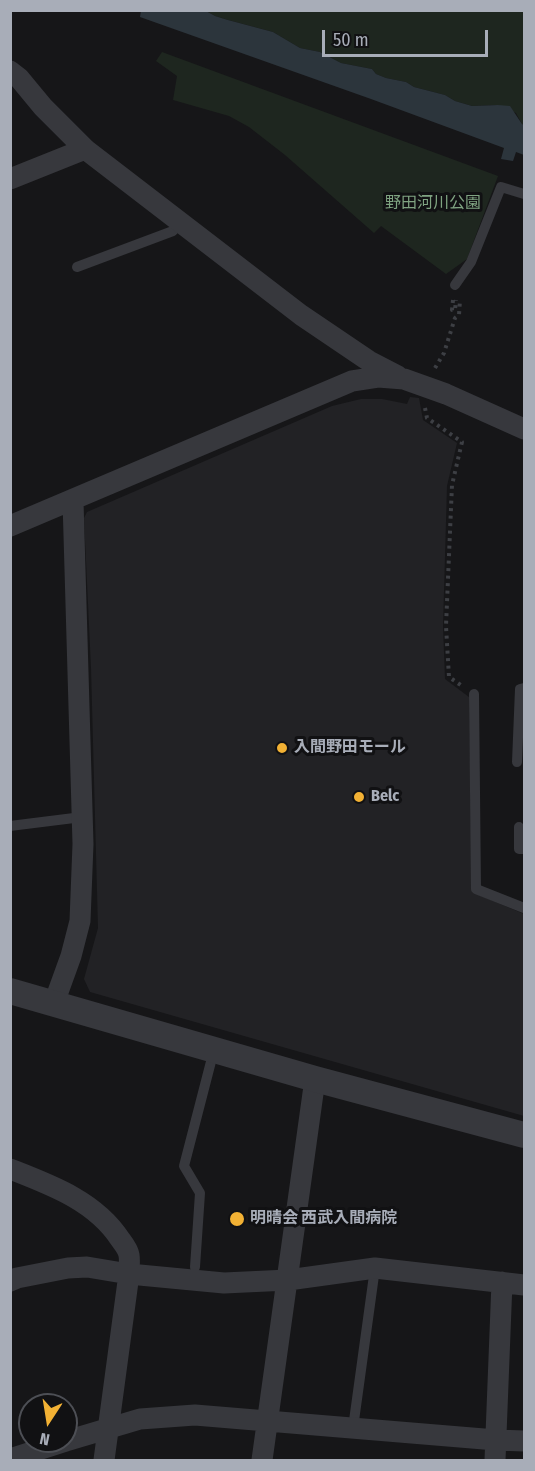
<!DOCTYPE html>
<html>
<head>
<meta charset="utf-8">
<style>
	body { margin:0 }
	#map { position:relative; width:535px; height:1471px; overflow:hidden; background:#161618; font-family:"Fira Sans Condensed",sans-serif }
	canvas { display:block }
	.frame { position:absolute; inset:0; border:12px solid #a8adb8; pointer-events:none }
	.north { position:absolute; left:18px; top:1393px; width:60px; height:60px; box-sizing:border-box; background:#111113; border:2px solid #4d4f55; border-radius:50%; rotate:192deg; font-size:16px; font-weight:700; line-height:24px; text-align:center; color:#a8adb8 }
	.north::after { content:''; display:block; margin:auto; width:21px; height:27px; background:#f2b134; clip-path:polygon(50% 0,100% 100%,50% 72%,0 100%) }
	.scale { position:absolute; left:322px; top:30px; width:166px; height:27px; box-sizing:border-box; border:3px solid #a8adb8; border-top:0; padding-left:8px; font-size:18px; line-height:21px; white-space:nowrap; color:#a8adb8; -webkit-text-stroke:4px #111113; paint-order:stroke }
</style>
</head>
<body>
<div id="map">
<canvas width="535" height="1471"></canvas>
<div class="frame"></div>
<div class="north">N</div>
<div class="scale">50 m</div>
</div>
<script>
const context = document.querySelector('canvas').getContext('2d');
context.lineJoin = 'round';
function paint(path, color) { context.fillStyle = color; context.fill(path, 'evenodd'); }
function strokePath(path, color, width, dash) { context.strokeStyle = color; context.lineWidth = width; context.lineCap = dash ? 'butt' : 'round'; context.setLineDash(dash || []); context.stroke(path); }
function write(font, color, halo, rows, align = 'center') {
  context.font = font + ' "Fira Sans Condensed","Noto Sans JP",sans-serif'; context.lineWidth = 6; context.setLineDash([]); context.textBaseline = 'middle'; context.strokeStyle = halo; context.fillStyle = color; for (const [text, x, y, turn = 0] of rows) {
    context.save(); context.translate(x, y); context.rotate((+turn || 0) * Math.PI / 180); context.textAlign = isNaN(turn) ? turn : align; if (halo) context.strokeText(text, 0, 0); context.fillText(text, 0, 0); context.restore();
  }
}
const built = new Path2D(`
	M410,397L419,398L423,420L457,443L447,486L443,626L445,679L469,697L472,892L524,914V1116L90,992L84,979L98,928L91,668L84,518L87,512L332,406L361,399H382L407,404Z`);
const green = new Path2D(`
	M206,11H524V125L522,124L516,113L498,105L472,106L455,101L445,95L414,87L406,82L386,78L376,74L372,69L341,63L320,52L300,48L273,32L228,20L215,16Z
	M162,52L498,176L467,259L446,274L381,226L374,233L285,155L249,127L229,116L173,100L177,76L156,61Z`);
const water = new Path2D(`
	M141,11H206L215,16L228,20L273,32L300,48L320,52L341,63L372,69L376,74L386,78L406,82L414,87L445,95L455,101L472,106L498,105L510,106L522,124L524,125V155L516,152L513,161L501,159L504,148L371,99L140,17Z`);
const path = new Path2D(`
	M453,300L452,310H455L456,300
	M435,368L444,353L455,318L459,315L460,300
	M425,408L427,418L462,442L452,485L446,626L449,677L462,686`);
const service = new Path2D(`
	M77,267L173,231L180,221
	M455,285L471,262L501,187L524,194
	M474,694L476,889L524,908
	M517,762L520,689L524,688
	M10,826L82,817
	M519,827V849H524
	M195,1267L200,1193L184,1166L214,1050
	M353,1428L375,1268`);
const minor = new Path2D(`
	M10,71L19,78L43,107L85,149L301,315L369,361L398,376
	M10,179L85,149
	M10,526L352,381L378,377L404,379L446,394L524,429
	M54,1003L71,956L80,921L83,844L73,501
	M10,1169C51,1185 95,1201 120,1239C123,1243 128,1249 129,1255C130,1261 129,1268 129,1274L104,1460
	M10,1281L17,1278L68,1268L87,1267L129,1274L224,1283L288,1280L375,1268L524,1285
	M66,1441L140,1419L195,1415L496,1440L524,1441
	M10,1459L66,1441
	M262,1460L315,1079
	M495,1460L502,1282`);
const tertiary = new Path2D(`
	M10,991L315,1079L524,1135`);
const markers = [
	[282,748,6,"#f2b134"],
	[359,797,6,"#f2b134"],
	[237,1219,8,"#f2b134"]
];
const parkNames = [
	["野田河川公園",433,204]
];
const poiNames = [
	["入間野田モール",294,748],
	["Belc",371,797],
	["明晴会 西武入間病院",250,1219]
];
paint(built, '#222225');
paint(green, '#1e261f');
paint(water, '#2c353c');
strokePath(path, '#3d3f44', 4, [3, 4.5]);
strokePath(service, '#37383d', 10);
strokePath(minor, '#37383d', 21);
strokePath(tertiary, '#37383d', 26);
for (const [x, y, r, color] of markers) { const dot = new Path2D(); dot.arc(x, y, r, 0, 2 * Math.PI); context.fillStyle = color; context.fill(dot); strokePath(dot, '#111113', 2); }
write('16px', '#7fa381', '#111113', parkNames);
write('bold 16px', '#a8adb8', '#111113', poiNames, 'left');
</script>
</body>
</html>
